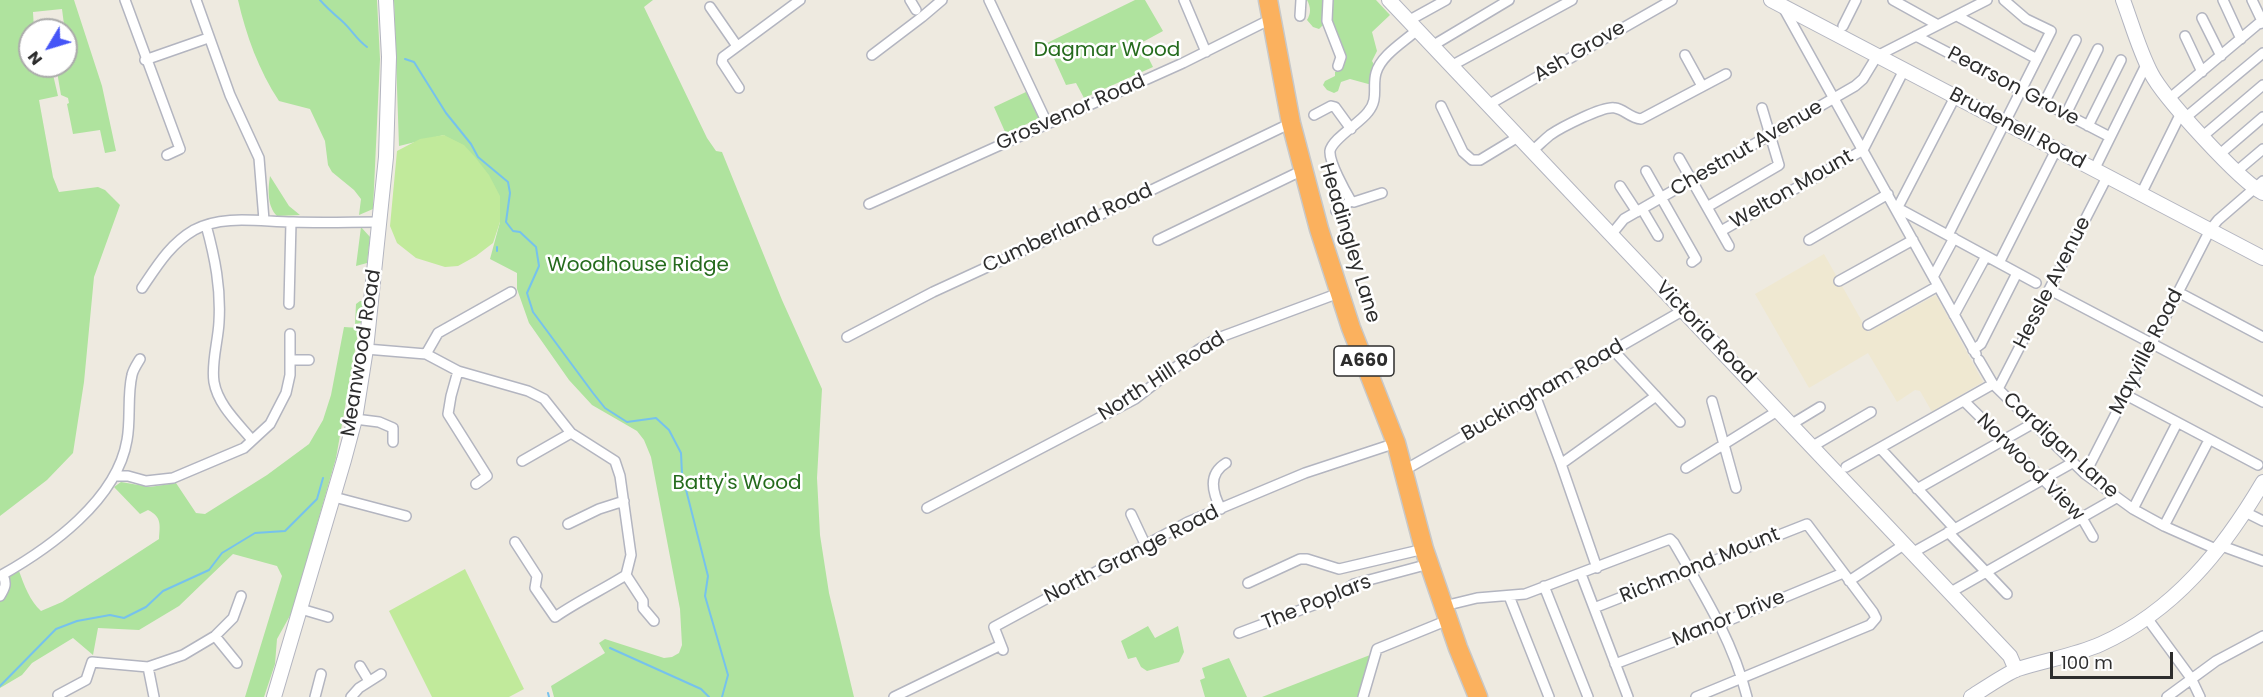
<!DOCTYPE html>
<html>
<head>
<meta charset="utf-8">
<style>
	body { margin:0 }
	#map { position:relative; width:2263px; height:697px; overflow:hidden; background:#eeeae0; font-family:Poppins,sans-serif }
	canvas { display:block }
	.north { position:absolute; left:18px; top:18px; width:60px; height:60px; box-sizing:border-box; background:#fff; border:2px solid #ababab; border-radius:50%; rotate:232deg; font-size:16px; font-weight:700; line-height:24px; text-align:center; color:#2d2d2d }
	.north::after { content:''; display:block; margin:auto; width:21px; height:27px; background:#4555f7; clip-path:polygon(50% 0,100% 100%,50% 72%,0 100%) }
	.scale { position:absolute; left:2050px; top:652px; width:123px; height:27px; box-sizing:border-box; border:3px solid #2d2d2d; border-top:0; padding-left:8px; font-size:18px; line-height:21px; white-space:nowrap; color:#2d2d2d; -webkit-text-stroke:4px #fff; paint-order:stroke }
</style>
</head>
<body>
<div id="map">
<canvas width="2263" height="697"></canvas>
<div class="north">N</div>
<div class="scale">100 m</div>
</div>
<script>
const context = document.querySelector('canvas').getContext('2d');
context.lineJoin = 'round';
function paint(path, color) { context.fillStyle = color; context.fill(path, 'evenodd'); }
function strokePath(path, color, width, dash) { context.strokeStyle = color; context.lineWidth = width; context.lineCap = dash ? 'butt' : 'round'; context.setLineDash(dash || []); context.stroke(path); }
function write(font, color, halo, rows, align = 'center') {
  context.font = font + ' Poppins,sans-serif'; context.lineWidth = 5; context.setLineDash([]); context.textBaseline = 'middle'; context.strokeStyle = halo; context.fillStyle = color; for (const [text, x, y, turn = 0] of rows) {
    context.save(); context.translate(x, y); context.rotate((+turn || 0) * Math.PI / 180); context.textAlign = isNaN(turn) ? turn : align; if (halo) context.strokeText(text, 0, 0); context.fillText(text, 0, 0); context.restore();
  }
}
const education = new Path2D(`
	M1824,254L1868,332L1936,295L1983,382L1932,412L1920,391L1915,390L1897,402L1868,353L1809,388L1755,294Z`);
const green = new Path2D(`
	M0,0H74L102,86L116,151L105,153L100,130L73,134L67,104L69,103L68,98L61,95L56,66L69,64L62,9L33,12L34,30H30V66H38V68L51,66L58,96L39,100L53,177L59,192L98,187L105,190L120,205L94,277L84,382L73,453L47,480L0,516Z
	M238,0H377L380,59L373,209L359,215L361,199L354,190L332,172L328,165L325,141L310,109L279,101C259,71 246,35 238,0Z
	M394,0H653L644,7L707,138L716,151L722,152L782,300L822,389L817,478L820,535L829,593L854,697H554L551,686L605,653L599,643L605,639L664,658L672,657L679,653L682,645L680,609L651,457L644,440L637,431L592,405L569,380L529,323L517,289V273L490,259L500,222L444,135L399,146Z
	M1135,0H1145L1163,31L1141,43L1153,67L1084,98L1076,83L1066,85L1047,43Z
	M1307,0H1324V7L1333,0H1376L1390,15L1372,32L1377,51L1372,61L1376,68L1372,85L1350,79L1341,82L1338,91L1334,93L1327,90L1323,85L1325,81L1335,76V72L1344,66L1325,23L1319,29L1313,27L1307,20C1311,13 1311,8 1307,0Z
	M1026,92L1039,118L1006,134L994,107Z
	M270,176L289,206L300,215L277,216C267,206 268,189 270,176Z
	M361,227L370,237L367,263L356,266Z
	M360,301H363L361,323L355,324L356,304Z
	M344,327L359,328L336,458L292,612L277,639L275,664L264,697H245L282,576L277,566L233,554L179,606L139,630L98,628L93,655L73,638L32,663L22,675L0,688V580L19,571C24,585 30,601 41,611L62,602L159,539C160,525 162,517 148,510L140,514L114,487L121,482L150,487L176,483L196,513L205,514L267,475L309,444L323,420L331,395Z
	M1148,626L1155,638L1178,626L1184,652L1179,662L1147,671L1141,667L1136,657L1128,659L1121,641Z
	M1370,655L1359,697H1262Z
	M1229,658L1247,697H1205L1200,680L1205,678L1202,668Z`);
const pitch = new Path2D(`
	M444,135L464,145L475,157L489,175L500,196V222L493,243L476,256L458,266L445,267L416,258L397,243L390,226L397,151L420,139Z
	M465,569L524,689L509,697H432L389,611Z`);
const stream = new Path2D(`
	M320,0C327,8 334,14 342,21C352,30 356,39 367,47
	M405,59L414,62L446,113L471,144L478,157L508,182L510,193L506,222L513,231L520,232L536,247L539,266L527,293L533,312L593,393L605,408L627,422L656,418L669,430L681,453L682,474L708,576L705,596L728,675L722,697
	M497,251V247
	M610,648L701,689L709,697
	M0,686L56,629L77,621L110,615L124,618L146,607L163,591L209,570L222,553L255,533L285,531L317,499L323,478
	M548,693L549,697`);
const street = new Path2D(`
	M125,0L180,149L167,155
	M196,0L230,95L259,158L264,220
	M910,0L916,10
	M989,0L1047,123
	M1184,0L1206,52
	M1328,0L1327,21L1341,57L1338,66
	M1893,0L1938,25
	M2223,0L2241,39
	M710,7L737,46
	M1783,7L1976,354
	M1300,16L1301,0
	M1957,16L2037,59
	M2202,18L2221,56
	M1408,21L1446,0
	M1843,26L1856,0
	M1916,36L2110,137
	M2185,36L2202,72
	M1432,46L1509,0
	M872,55L922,17L942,0
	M1685,55L1702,86
	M145,60L208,38
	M1451,66L1572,0
	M739,88L722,62L723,57L800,0
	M2170,98L2258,24L2263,23L2252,0
	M2044,103L2076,40
	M1488,105L1672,0
	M1441,106L1463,152L1472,160H1480L1518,137
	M2066,114L2098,49
	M1314,115L1331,106L1335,107L1351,129
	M2185,118L2263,53
	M2088,126L2121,60
	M2203,136L2263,85
	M1532,151C1538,146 1544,140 1550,135C1560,128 1604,105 1615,108C1624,109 1630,118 1641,119L1726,74
	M2220,154L2263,117
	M1679,158L1729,246
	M2094,170L2147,63
	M1646,171L1696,259L1692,262
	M2237,171L2263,149
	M1620,186L1637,212
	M1382,193L1354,202L1351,201C1345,191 1329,162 1330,151C1332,139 1360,123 1368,112C1379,99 1372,87 1376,73C1381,55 1404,42 1417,30
	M2141,194L2181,113
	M869,204L1183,63L1271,19
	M1894,206L2036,283
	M1707,207L1779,165L1762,108
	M1898,207L1955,97
	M1642,209L1658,236
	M1336,211L1351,201
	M206,225C215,258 221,288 219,322C218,342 211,363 214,382C218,405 238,423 252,440
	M1721,231L1863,150L1904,70
	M1611,235L1624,219L1855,86L1863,79L1877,56L1987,0
	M1948,235L2051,31L2026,19L2004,0
	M1158,240L1303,170
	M1809,240L1888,194
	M1999,263L2056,150
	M1933,277L1954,238
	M1839,281L1913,240
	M142,288C157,266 170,244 194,230C223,214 262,222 293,222C322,223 352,222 381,222
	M2050,290L2263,402
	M2178,292L2263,337
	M289,304L291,222
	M1954,315L1986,256
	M1868,325L1938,286
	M847,337L933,292L1083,223L1291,123
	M366,349L426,354L458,371L528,391L544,399L571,433L615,461L620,476L631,555L626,575C602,590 578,601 555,617L535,588L537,576L515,542
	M1973,350L1981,344L2017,273
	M1614,351L1680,422
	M426,354L438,333L511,292
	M290,360H309
	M1979,360L1993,384L2085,474L2133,509L2164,526L2218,550
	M458,371L451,396L448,414L487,476L476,484
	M1998,389L2107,177
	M1535,395L1561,464L1597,568
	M2126,395L2258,465
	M1712,401L1736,488
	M1964,401L2082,518L2093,537
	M355,419L379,422L393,428V442
	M1792,424L1820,407
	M1813,446L1871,412
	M1880,448L1954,528
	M522,461L571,433
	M1561,464L1656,396
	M1846,467L1993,384
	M1686,468L1779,410
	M1402,469L1410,467L1682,311
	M2085,474L2210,230L2218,220L2263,181
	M116,476H128L146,481L173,478L244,448L270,424L286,393L290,375V334
	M1917,489L2032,424
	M334,497L406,516
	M927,508L1135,399L1198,350L1218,338L1339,293
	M1221,509C1212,492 1208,474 1226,463
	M2133,509L2177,423
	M2245,512L2263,521
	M1131,514L1146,546
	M568,524L599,509L624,501
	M2164,526L2209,440
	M1948,532L2007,594
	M2222,546L2263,561
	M1912,553L2072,463
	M1581,574L1628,697
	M626,575L643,601V608L654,621
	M0,576C50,548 117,500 127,440C131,419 127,396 132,375C133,370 137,364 140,359
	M1849,581L1905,544
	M1248,583L1300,559H1307L1339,569L1424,549
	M1544,586L1588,697
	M1951,592L2116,498
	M0,596C5,588 7,584 3,575
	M1509,596L1549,697
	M1444,606L1477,598L1525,594L1670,539L1674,543C1703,593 1733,641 1747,697
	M1594,608L1807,524L1873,612L1876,618L1870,625L1696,697
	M301,609L328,617
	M2147,618L2191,678L2200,697
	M1239,633L1335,597L1354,584L1429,564
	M215,636L237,663
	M1003,650L994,627L1188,522L1305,473L1396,443
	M1615,664L1720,624L1843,573
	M360,666L369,681
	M148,667L154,697
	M58,695L86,680L92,662L148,667L183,655L215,636L233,618L241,596
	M315,697L321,674
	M351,697L359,688L381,674
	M894,697L1001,645
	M1363,697L1377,649L1448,620
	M2167,697L2216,661L2263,636`);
const secondary = new Path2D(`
	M1389,0L2010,656L2016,670
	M1771,0L2263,258
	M2123,0C2132,24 2139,50 2151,73C2163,97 2240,181 2263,193
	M274,697L344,460L355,419L366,349L386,157L389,57L386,0
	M1971,697C1982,690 2007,673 2018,669C2045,660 2074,656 2101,644C2174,611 2223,550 2263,482`);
const highway = new Path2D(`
	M1268,0L1291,123L1319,229L1351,328L1396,443L1424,549L1458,648L1478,697`);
const shields = [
	[1364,361,60]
];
const shieldNames = [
	["A660",1364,361]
];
const parkNames = [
	["Dagmar Wood",1107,51],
	["Woodhouse Ridge",638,266],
	["Batty's Wood",737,484]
];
const streetNames = [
	["Ash Grove",1580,52,-30],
	["Pearson Grove",2013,87,28],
	["Grosvenor Road",1071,113,-24],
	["Brudenell Road",2017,129,28],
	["Chestnut Avenue",1747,149,-30],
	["Welton Mount",1792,190,-30],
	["Cumberland Road",1068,229,-25],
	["Headingley Lane",1349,243,73],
	["Hessle Avenue",2053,283,-63],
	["Victoria Road",1705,333,46],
	["Mayville Road",2147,352,-63],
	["Meanwood Road",362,353,-81],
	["North Hill Road",1162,377,-33],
	["Buckingham Road",1543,391,-30],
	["Cardigan Lane",2060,446,42],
	["Norwood View",2030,468,45],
	["North Grange Road",1132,555,-27],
	["Richmond Mount",1700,566,-22],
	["The Poplars",1317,603,-22],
	["Manor Drive",1729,619,-22]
];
paint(education, '#efe8d1');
paint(green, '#afe39e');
paint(pitch, '#c1ea9b');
strokePath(stream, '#76c2ed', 2);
strokePath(street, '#b3b5c0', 12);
strokePath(secondary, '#b3b5c0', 16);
strokePath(highway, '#c8c8c8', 21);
strokePath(street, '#fff', 9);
strokePath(secondary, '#fff', 14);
strokePath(highway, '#fbb15e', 18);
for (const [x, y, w] of shields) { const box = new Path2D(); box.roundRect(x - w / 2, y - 15, w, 30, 4.5); context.fillStyle = '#fff'; context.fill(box); strokePath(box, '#2d2d2d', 1.5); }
write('bold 18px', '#2d2d2d', null, shieldNames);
write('20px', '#256b1d', '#fff', parkNames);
write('20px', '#2d2d2d', '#fff', streetNames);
</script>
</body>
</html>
